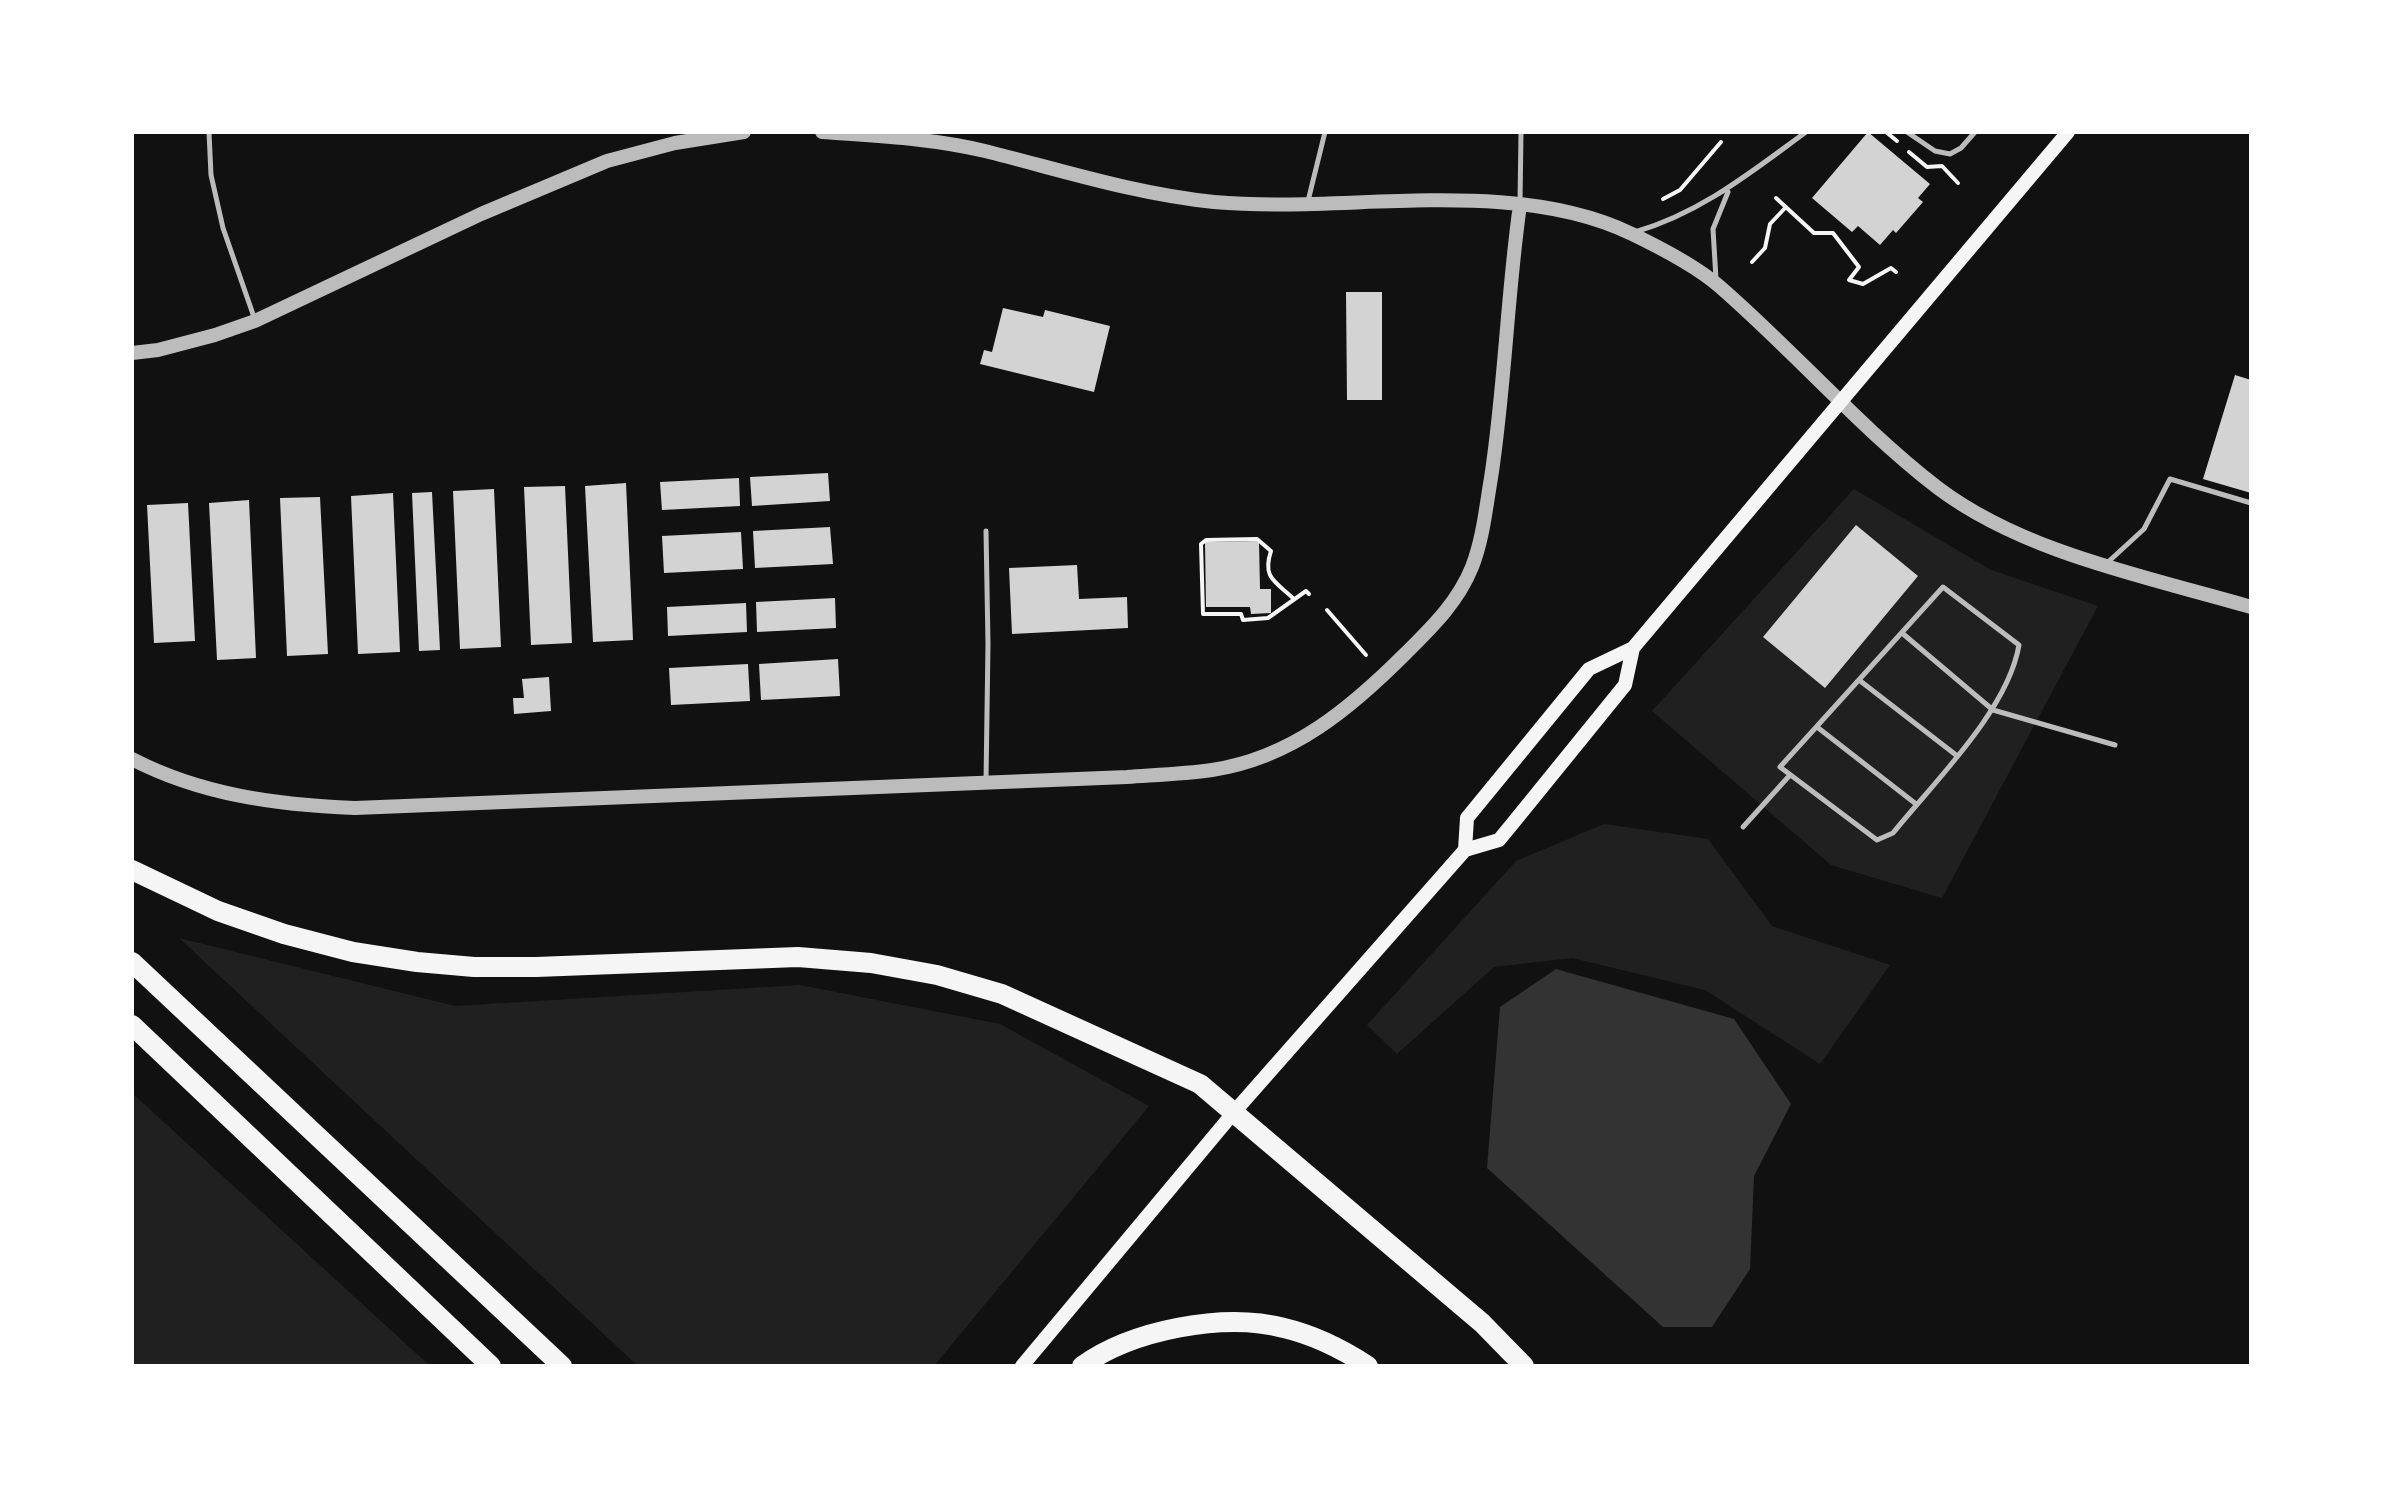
<!DOCTYPE html>
<html>
<head>
<meta charset="utf-8">
<style>
	body { margin:0 }
	#map { position:relative; width:2383px; height:1498px; overflow:hidden; background:#111; font-family:"Alegreya Sans",sans-serif }
	canvas { display:block }
	.frame { position:absolute; inset:0; border:134px solid #fff; pointer-events:none }
</style>
</head>
<body>
<div id="map">
<canvas width="2383" height="1498"></canvas>
<div class="frame"></div>
</div>
<script>
const context = document.querySelector('canvas').getContext('2d');
context.lineJoin = 'round';
function paint(path, color) { context.fillStyle = color; context.fill(path, 'evenodd'); }
function strokePath(path, color, width, dash) { context.strokeStyle = color; context.lineWidth = width; context.lineCap = dash ? 'butt' : 'round'; context.setLineDash(dash || []); context.stroke(path); }
const green = new Path2D(`
	M1854,489L1991,570L2098,606L1942,898L1831,865L1652,711Z
	M1604,824L1708,839L1772,926L1890,965L1820,1064L1705,990L1572,958L1494,967L1397,1054L1367,1025L1516,861Z
	M179,938L455,1006L800,985L1000,1024L1149,1106L934,1366H638Z
	M132,1093L430,1366H132Z`);
const water = new Path2D(`
	M1556,969L1734,1019L1791,1104L1754,1176L1750,1269L1712,1327H1663L1487,1168L1500,1007Z`);
const building = new Path2D(`
	M1868,132L1930,184L1918,198L1923,202L1896,233L1893,230L1880,245L1858,226L1852,232L1812,198Z
	M1346,292H1382V400H1347Z
	M1003,308L1043,317L1045,310L1110,326L1094,392L980,364L984,350L992,352Z
	M2235,375L2251,380V493L2203,479Z
	M828,473L830,501L752,506L750,477Z
	M739,478L740,506L662,510L660,482Z
	M626,483L633,640L593,642L585,486Z
	M565,486L572,643L531,645L524,487Z
	M494,489L501,647L460,649L453,491Z
	M432,492L440,650L419,651L412,493Z
	M393,493L400,652L358,654L351,496Z
	M320,497L328,654L287,656L280,498Z
	M249,500L256,658L217,660L209,503Z
	M188,503L195,641L154,643L147,505Z
	M1856,525L1918,576L1825,688L1763,637Z
	M830,527L833,564L755,568L753,531Z
	M741,532L743,569L664,573L662,536Z
	M1259,541L1260,589H1271V613L1251,614L1250,607H1206L1205,542Z
	M1077,565L1079,599L1127,597L1128,628L1012,634L1009,568Z
	M835,598L836,628L757,632L756,602Z
	M746,603L747,632L668,636L667,607Z
	M838,659L840,696L761,700L759,664Z
	M748,664L750,701L671,705L669,668Z
	M549,677L551,711L514,714L513,698H524L522,679Z`);
const path = new Path2D(`
	M1886,132L1897,141
	M1909,152L1927,167L1942,166L1958,183
	M1776,198L1814,233H1833L1859,267L1849,280L1863,284L1891,268L1896,272
	M1663,199L1680,190L1721,142
	M1752,262L1765,248L1770,224L1786,207
	M1294,599C1275,581 1262,578 1271,551L1257,539L1206,540L1201,544L1203,614H1241L1243,620L1268,618L1306,591L1309,594
	M1327,610L1366,655`);
const service = new Path2D(`
	M209,132L211,175L223,228L255,320
	M1907,132L1935,151L1950,154L1961,148L1975,132
	M1308,201L1325,132
	M1520,203L1521,132
	M1635,232C1701,213 1751,172 1806,132
	M1716,279L1713,229L1728,192
	M986,531L988,644L986,781
	M2107,563L2144,529L2170,479L2251,503
	M1943,587L2019,645C2008,710 1935,781 1893,833L1877,840L1780,767Z
	M1902,633L1993,710L2115,745
	M1859,680L1956,755
	M1817,727L1916,804
	M1743,827L1790,775`);
const tertiary = new Path2D(`
	M822,132C876,136 931,138 985,151C1061,170 1135,194 1214,202C1345,214 1511,175 1632,234C1659,247 1697,267 1719,286C1794,351 1859,427 1938,488C2024,553 2148,577 2251,607
	M132,353L158,350L215,335L255,321L481,214L607,161L675,143L744,132
	M132,759C201,795 278,805 355,808L1127,777C1155,775 1184,774 1212,770C1292,758 1351,708 1406,653C1432,627 1458,602 1472,567C1483,539 1486,507 1491,478C1505,387 1507,296 1520,205`);
const secondary = new Path2D(`
	M1465,850L1467,818L1589,669L1633,648L2068,132
	M1022,1366L1235,1111L1465,850L1499,840L1513,823L1625,685L1633,648`);
const motorway = new Path2D(`
	M132,870L218,911L284,934L353,952L417,962L474,967H536L798,957L871,963L937,975L1002,994L1200,1084L1482,1323L1524,1366
	M132,962L562,1366
	M132,1025L491,1366
	M1082,1366C1132,1330 1224,1312 1284,1328C1314,1335 1342,1349 1368,1366`);
paint(green, '#202020');
paint(water, '#333');
paint(building, '#d3d3d3');
strokePath(path, '#f5f5f5', 4);
strokePath(service, '#bcbcbc', 5);
strokePath(tertiary, '#bcbcbc', 14);
strokePath(secondary, '#f5f5f5', 14);
strokePath(motorway, '#f5f5f5', 20);
</script>
</body>
</html>
